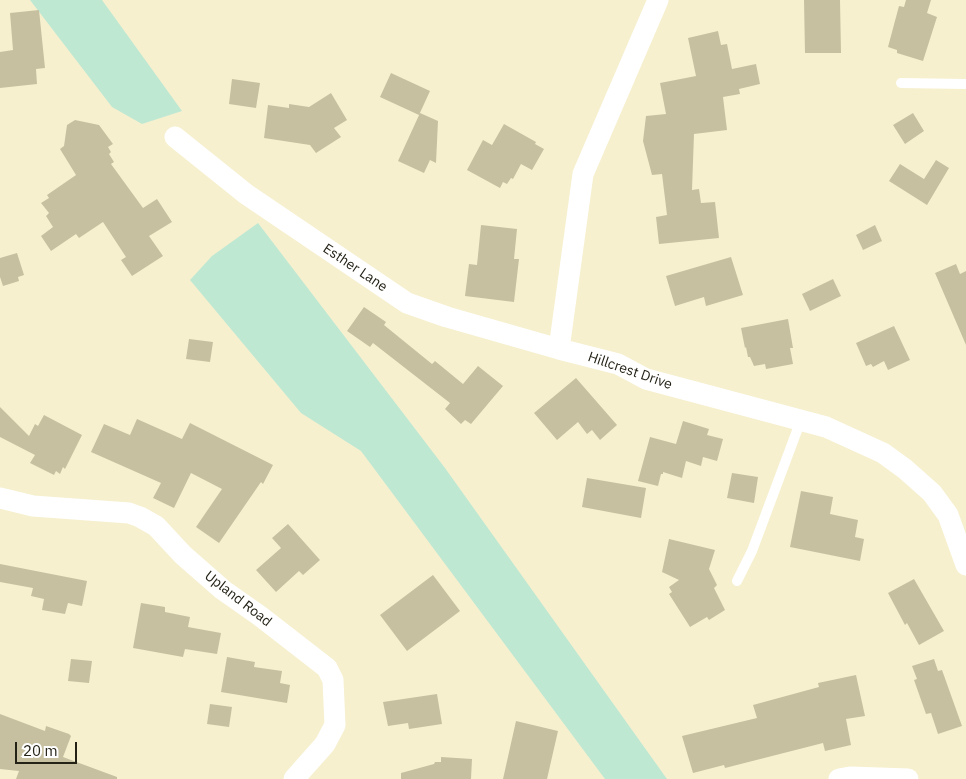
<!DOCTYPE html>
<html>
<head>
<meta charset="utf-8">
<style>
	body { margin:0 }
	#map { position:relative; width:966px; height:779px; overflow:hidden; background:#f6f0cf; font-family:"IBM Plex Sans",sans-serif }
	canvas { display:block }
	.scale { position:absolute; left:15px; top:742px; width:62px; height:22px; box-sizing:border-box; border:2px solid #242216; border-top:0; padding-left:6px; font-size:15px; line-height:18px; white-space:nowrap; color:#242216; -webkit-text-stroke:4px #fff; paint-order:stroke }
</style>
</head>
<body>
<div id="map">
<canvas width="966" height="779"></canvas>
<div class="scale">20 m</div>
</div>
<script>
const context = document.querySelector('canvas').getContext('2d');
context.lineJoin = 'round';
function paint(path, color) { context.fillStyle = color; context.fill(path, 'evenodd'); }
function strokePath(path, color, width, dash) { context.strokeStyle = color; context.lineWidth = width; context.lineCap = dash ? 'butt' : 'round'; context.setLineDash(dash || []); context.stroke(path); }
function write(font, color, halo, rows, align = 'center') {
  context.font = font + ' "IBM Plex Sans",sans-serif'; context.lineWidth = 4; context.setLineDash([]); context.textBaseline = 'middle'; context.strokeStyle = halo; context.fillStyle = color; for (const [text, x, y, turn = 0] of rows) {
    context.save(); context.translate(x, y); context.rotate((+turn || 0) * Math.PI / 180); context.textAlign = isNaN(turn) ? turn : align; if (halo) context.strokeText(text, 0, 0); context.fillText(text, 0, 0); context.restore();
  }
}
const green = new Path2D(`
	M30,0H102L182,111L142,124L112,107Z
	M258,223L445,468L667,779H605L361,451L301,413L190,280L212,256Z`);
const building = new Path2D(`
	M804,0H840L841,53H805Z
	M906,0H931L927,13L937,17L923,61L897,53V50L888,47L899,6L904,7Z
	M39,10L45,68L36,69L37,84L0,88V52L13,50L10,13Z
	M718,31L721,45L727,44L732,69L756,64L760,84L739,89L740,94L723,97L727,130L694,134L692,190L699,189L701,203L715,202L719,238L659,244L656,217L667,215L662,174L652,175L643,141L646,116L666,114L660,83L696,76L688,38Z
	M391,73L430,91L419,115L380,97Z
	M232,79L260,83L256,108L229,104Z
	M331,93L347,120L334,128L341,137L316,153L310,145L264,138L268,105L289,108V104L309,107Z
	M420,113L438,121L436,163L430,160L424,173L398,161Z
	M913,113L924,131L905,144L893,125Z
	M75,120L99,125L113,144L108,147L111,152L109,154L114,162L111,164L143,208L157,199L172,222L149,236L163,256L132,276L121,260L126,257L103,222L79,238L76,234L51,251L41,236L53,227L46,216L49,213L41,203L49,198L47,195L76,175L60,149L64,146L67,125Z
	M504,124L536,142L535,144L544,149L532,170L521,164L513,179L511,178L507,184L503,182L500,188L467,170L483,140L492,145Z
	M936,160L949,168L927,205L889,181L900,164L924,179Z
	M481,225L517,229L514,259H519L514,302L465,296L469,264L477,265Z
	M875,225L882,241L863,250L856,235Z
	M17,253L24,275L18,277L19,281L3,286L0,277V258Z
	M731,257L743,295L706,306L704,297L675,306L666,276Z
	M956,264L960,274L966,271V345L935,273Z
	M833,279L841,296L810,311L802,294Z
	M364,307L386,322L384,325L432,364L435,361L463,384L478,366L503,386L471,424L465,420L461,424L445,409L450,403L373,343L370,347L347,331Z
	M788,319L793,348H790L793,364L766,369L765,364L754,366L750,357H748L746,347L745,348L741,328Z
	M894,326L910,360L888,370L884,361L873,367L871,364L866,366L856,343Z
	M189,339L213,342L210,362L186,359Z
	M576,378L617,425L600,440L592,430L587,434L578,422L557,440L534,413Z
	M0,407L29,436L35,424L38,426L44,415L82,435L65,469L63,467L60,474L56,471L54,475L30,463L35,455L0,437Z
	M137,419L182,439L190,423L273,465L263,484L261,482L219,543L196,527L222,489L191,473L174,508L153,498L161,483L91,452L104,424L130,435Z
	M683,421L709,429L707,435L723,439L717,461L703,457L701,466L686,461L682,478L663,472V474H661L658,486L638,481L650,437L676,444Z
	M732,473L758,477L754,503L727,498Z
	M587,478L646,488L641,518L582,507Z
	M801,491L833,497L830,514L858,520L855,537L864,539L860,561L790,547Z
	M288,524L320,560L303,575L299,571L276,592L256,570L281,548L272,538Z
	M669,539L715,550L709,569L717,585L714,588L725,610L709,620L707,617L690,627L669,594L672,592L669,587L679,580L662,572Z
	M0,564L87,581L82,606L68,603L65,614L42,610L44,599L31,596L33,588L0,582Z
	M433,575L460,611L407,651L380,615Z
	M914,579L944,631L919,645L907,623L905,625L888,593Z
	M141,603L165,607V612L190,617L188,627L221,633L217,654L185,649L183,657L133,648Z
	M227,657L255,662L254,667L282,671L280,683L290,685L287,703L221,692Z
	M71,659L92,661L89,683L68,681Z
	M934,659L938,671L942,670L962,726L938,734L931,713L926,714L914,680L917,679L912,666Z
	M856,675L865,716L846,719L851,745L825,751L823,743L725,768L724,765L693,773L682,736L757,718L753,705L819,687L818,683Z
	M437,694L442,724L409,729L408,723L388,726L383,702Z
	M210,704L232,707L229,727L207,724Z
	M0,714L45,731L46,726L69,734L71,736L63,757L117,777V779H16L19,771L0,769Z
	M516,721L558,731L547,779H503Z
	M441,757L472,759L471,779H401V773L434,764L435,762H441Z`);
const lane = new Path2D(`
	M901,83L966,84
	M737,581L752,551L801,420`);
const street = new Path2D(`
	M658,0L583,174L559,349L618,364L646,379L826,427L883,453L905,469L932,493L948,515L966,565
	M175,137L246,194L407,303L447,317L559,349
	M0,498L33,506L129,513L140,517L156,526L183,555L223,590L260,616L327,668L333,680L335,725L325,744L294,779
	M839,779L850,777L908,779`);
const streetNames = [
	["Esther Lane",355,268,34],
	["Hillcrest Drive",630,371,19],
	["Upland Road",238,599,38]
];
paint(green, '#bfe8d3');
paint(building, '#c6c0a0');
strokePath(lane, '#fff', 10);
strokePath(street, '#fff', 21);
write('14px', '#242216', '#fff', streetNames);
</script>
</body>
</html>
